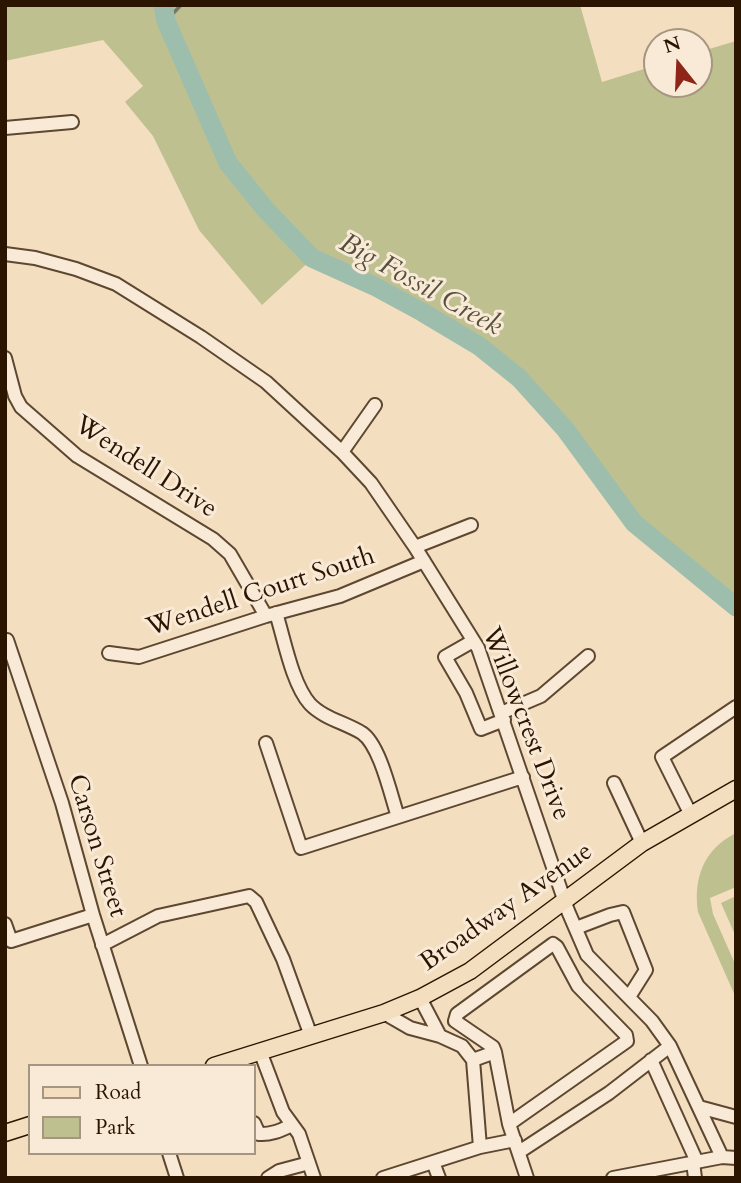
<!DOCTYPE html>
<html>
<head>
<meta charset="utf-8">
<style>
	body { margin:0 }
	#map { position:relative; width:741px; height:1183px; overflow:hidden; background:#f4dec0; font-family:Cardo,serif }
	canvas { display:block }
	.frame { position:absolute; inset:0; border:7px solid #2c1500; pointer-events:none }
	.legend { position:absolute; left:28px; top:1064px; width:228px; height:91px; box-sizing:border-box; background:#f8ead6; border:2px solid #a69580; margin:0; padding:9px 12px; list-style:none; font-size:21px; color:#2c1500 }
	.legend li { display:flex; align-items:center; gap:14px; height:35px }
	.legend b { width:35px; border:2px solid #a69580 }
	.north { position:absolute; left:643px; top:28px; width:70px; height:70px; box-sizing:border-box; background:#f8ead6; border:2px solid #a69580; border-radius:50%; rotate:342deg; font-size:19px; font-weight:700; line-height:28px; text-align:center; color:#2c1500 }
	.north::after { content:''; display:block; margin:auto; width:24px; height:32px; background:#8f2418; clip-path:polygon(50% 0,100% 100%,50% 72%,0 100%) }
</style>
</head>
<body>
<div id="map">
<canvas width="741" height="1183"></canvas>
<div class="frame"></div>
<ul class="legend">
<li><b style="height:9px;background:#f4dec0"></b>Road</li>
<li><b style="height:19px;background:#bec090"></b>Park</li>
</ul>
<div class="north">N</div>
</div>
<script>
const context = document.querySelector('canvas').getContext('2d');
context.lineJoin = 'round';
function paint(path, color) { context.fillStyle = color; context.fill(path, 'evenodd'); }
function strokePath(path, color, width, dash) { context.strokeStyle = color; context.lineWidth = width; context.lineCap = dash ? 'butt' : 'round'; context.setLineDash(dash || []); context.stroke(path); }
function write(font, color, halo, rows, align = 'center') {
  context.font = font + ' Cardo,serif'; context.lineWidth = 6; context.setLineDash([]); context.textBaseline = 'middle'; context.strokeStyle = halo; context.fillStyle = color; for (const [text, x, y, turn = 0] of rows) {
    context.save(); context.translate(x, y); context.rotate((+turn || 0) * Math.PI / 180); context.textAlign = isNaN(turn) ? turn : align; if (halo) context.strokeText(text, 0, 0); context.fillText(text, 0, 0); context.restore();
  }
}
const green = new Path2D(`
	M5,5H580L602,82L657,65V84H699V52L736,41V607L634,523L565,429L519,378L479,346L422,312L374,286L312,259L262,305L199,230L153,136L125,102L143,86L103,40L5,61Z
	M736,833V887L710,898L713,914L736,966V998L698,912C693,878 704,849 736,833Z
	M736,896V937L721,903Z`);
const stream = new Path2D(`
	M166,21L181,5`);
const river = new Path2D(`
	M163,5L166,21L228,163L266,210L312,258L374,286L422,312L479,346L519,378L565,429L634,523L736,607`);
const minor = new Path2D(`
	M5,128L72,122
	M5,254L35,258L76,269L116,284L201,337L266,382L342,452L371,483L415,547L478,648L568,911L587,955L652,1021L670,1046L722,1157L736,1158
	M5,358L15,396L21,407L77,456L213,539L230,554L266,616
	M342,452L375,405
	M415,547L471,525
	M276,613C284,638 292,684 310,704C323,718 346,723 362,733C380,745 391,796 398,817
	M7,640L62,803L93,915L141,1066
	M473,641L445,657L466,693L481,729L504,720
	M109,653L139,657L266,616L340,596L424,561
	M501,713L541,696L588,656
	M266,743L301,848L523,777
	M614,783L642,843
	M690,813L662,757L736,707
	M5,924L11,941L93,915
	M576,928L610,915L623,912L646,970L629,997
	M102,945L158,916L249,896L256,902L283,959L311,1036
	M420,998L440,1036
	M260,1051L283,1112L299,1134L314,1178
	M473,1060L495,1052L493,1047L455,1021L457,1014L553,944L557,947L578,986L626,1035L627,1041L509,1124L495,1052
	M651,1060L697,1162
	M699,1107L736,1117
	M254,1123L259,1134C271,1135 281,1130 292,1125
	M509,1124L527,1178
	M480,1147L515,1140
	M519,1152L609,1093L670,1046
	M169,1153L177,1178
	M433,1162L439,1178
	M693,1162L695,1178
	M268,1178L279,1171L309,1163
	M383,1178L480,1147L473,1060L462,1046L440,1036L410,1028L384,1013
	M613,1178L722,1157`);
const major = new Path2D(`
	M214,1066L384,1013L420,998L470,971L642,843L736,789
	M5,1133L30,1125`);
const streetNames = [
	["Wendell Drive",145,468,33],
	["Wendell Court South",261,593,-18],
	["Willowcrest Drive",525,724,69],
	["Carson Street",96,846,73],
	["Broadway Avenue",507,908,-35]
];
const waterNames = [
	["Big Fossil Creek",420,286,29]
];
paint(green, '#bec090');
strokePath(stream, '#707a68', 3.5);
strokePath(river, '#9dbdad', 19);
strokePath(minor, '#5e4730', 16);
strokePath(major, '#2c1500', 19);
strokePath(minor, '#f8ead6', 12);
strokePath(major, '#f4dec0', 16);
write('26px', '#2c1500', '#f8ead6', streetNames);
write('italic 28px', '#54503d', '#f8ead6', waterNames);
</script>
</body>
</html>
